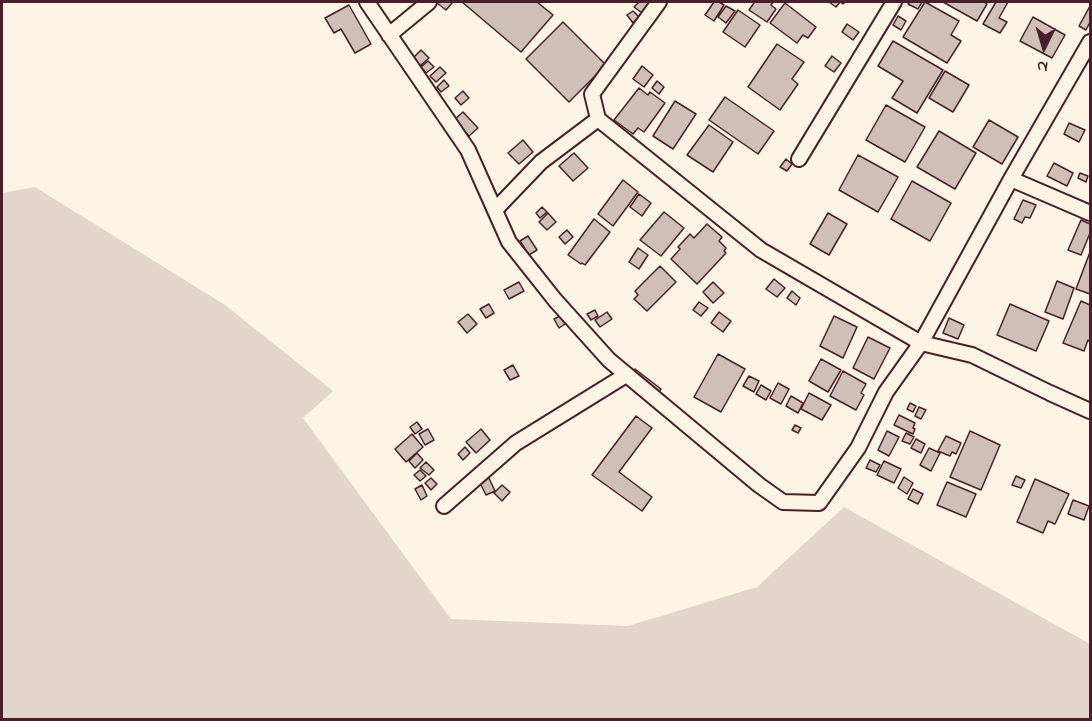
<!DOCTYPE html>
<html>
<head>
<meta charset="utf-8">
<style>
	body { margin:0 }
	#map { position:relative; width:1092px; height:721px; overflow:hidden; background:#fcf5e5; font-family:"Indie Flower",sans-serif }
	canvas { display:block }
	.frame { position:absolute; inset:0; border:3px solid #4a1f2b; pointer-events:none }
	.north { position:absolute; left:1014px; top:18px; width:60px; height:60px; -webkit-text-stroke:4px #fcf5e5; paint-order:stroke; rotate:185deg; font-size:16px; font-weight:700; line-height:24px; text-align:center; color:#4a1f2b }
	.north::after { content:''; display:block; margin:auto; width:21px; height:27px; background:#4a1f2b; clip-path:polygon(50% 0,100% 100%,50% 72%,0 100%) }
</style>
</head>
<body>
<div id="map">
<canvas width="1092" height="721"></canvas>
<div class="frame"></div>
<div class="north">N</div>
</div>
<script>
const context = document.querySelector('canvas').getContext('2d');
context.lineJoin = 'round';
function paint(path, color) { context.fillStyle = color; context.fill(path, 'evenodd'); }
function strokePath(path, color, width, dash) { context.strokeStyle = color; context.lineWidth = width; context.lineCap = dash ? 'butt' : 'round'; context.setLineDash(dash || []); context.stroke(path); }
const green = new Path2D(`
	M35,187L225,305L333,391L303,418L451,619L628,626L757,587L844,507L1090,644V719H2V193Z`);
const building = new Path2D(`
	M438,2H453L446,10L437,3Z
	M462,2H537L553,15L521,52Z
	M639,2H651L642,13L634,7Z
	M714,2H719L724,5L714,21L705,15Z
	M751,2H773L771,5L776,9L767,22L749,10L754,3Z
	M829,2H845L843,4L840,2L836,7Z
	M910,2H922L918,9L908,4Z
	M925,2L959,21L951,35L961,41L947,63L903,37Z
	M943,2H984L987,4L977,21Z
	M996,2H1008L999,18L1007,22L1000,33L983,24Z
	M785,3L816,27L808,38L803,35L797,43L770,23Z
	M349,5L371,44L355,53L341,29L334,33L325,18Z
	M726,6L735,11L726,23L718,17Z
	M1090,6V22L1086,30L1079,26Z
	M738,10L760,25L745,47L723,32Z
	M633,11L639,17L633,23L627,15Z
	M898,16L906,21L901,30L893,25Z
	M1033,17L1065,35L1052,58L1020,41Z
	M563,22L606,65L569,102L526,59Z
	M847,24L859,32L853,40L842,32Z
	M893,41L943,70L917,113L892,98L903,81L878,66Z
	M777,44L804,62L792,79L798,84L780,110L748,87Z
	M421,50L429,58L420,66L412,59Z
	M832,56L841,63L834,72L825,66Z
	M428,61L434,67L426,73L421,67Z
	M642,66L653,75L644,87L633,79Z
	M440,67L446,73L436,82L430,76Z
	M945,71L969,85L953,112L929,98Z
	M444,80L449,86L441,92L437,87Z
	M657,81L664,87L659,94L652,88Z
	M639,88L648,95L650,92L665,103L644,132L638,128L633,134L614,120Z
	M463,91L469,98L461,105L455,98Z
	M725,97L774,131L758,154L709,120Z
	M675,101L696,114L673,149L653,136Z
	M886,105L925,127L905,162L866,140Z
	M463,112L478,128L469,136L454,120Z
	M989,120L1018,137L1002,164L973,147Z
	M1069,123L1085,130L1079,142L1064,134Z
	M709,125L733,142L713,172L687,155Z
	M939,131L976,153L955,189L917,167Z
	M523,140L533,152L519,164L508,153Z
	M574,153L588,168L573,181L559,166Z
	M858,155L898,177L878,212L839,190Z
	M786,159L792,164L787,171L780,167Z
	M1054,163L1073,173L1067,186L1047,176Z
	M1080,173L1088,176L1086,182L1078,178Z
	M623,180L638,192L613,226L598,214Z
	M912,181L951,203L930,241L891,219Z
	M639,194L651,203L642,216L630,207Z
	M1023,200L1036,205L1030,218L1025,217L1022,223L1014,219Z
	M542,207L547,212L540,218L536,213Z
	M664,212L684,228L661,256L640,240Z
	M548,213L556,222L547,230L539,222Z
	M828,213L847,224L829,255L810,244Z
	M594,219L610,232L585,265L582,263L581,264L568,255Z
	M1081,220L1090,224V233L1081,255L1068,250Z
	M707,224L722,237L719,241L726,248L724,251L726,253L697,284L671,259L680,249L678,247L690,234L694,238Z
	M567,230L573,237L565,244L559,237Z
	M528,236L537,250L529,255L520,241Z
	M638,248L648,255L639,269L629,262Z
	M1090,252V294L1076,289Z
	M660,266L676,282L647,311L634,299L638,295L635,291Z
	M774,279L785,288L777,297L766,289Z
	M1057,281L1074,288L1063,319L1045,312Z
	M519,282L524,291L509,299L504,290Z
	M713,282L724,293L713,303L703,292Z
	M792,291L800,298L796,305L787,298Z
	M1081,301L1090,305V342L1088,340L1084,351L1063,343Z
	M699,302L708,308L701,316L693,310Z
	M489,304L494,313L486,318L480,309Z
	M1010,304L1049,321L1036,351L997,335Z
	M595,310L598,316L591,320L587,314Z
	M607,312L612,319L600,327L595,320Z
	M719,312L731,321L723,332L711,323Z
	M468,314L477,324L467,333L458,322Z
	M560,316L565,324L559,328L554,319Z
	M834,316L857,327L843,358L820,346Z
	M949,318L964,325L958,339L943,333Z
	M868,337L890,348L874,379L853,368Z
	M718,354L745,369L721,412L694,397Z
	M821,359L841,370L828,392L809,381Z
	M513,365L519,376L510,380L504,370Z
	M635,369L661,389L656,395L630,375Z
	M843,371L866,384L861,393L864,395L856,410L830,396Z
	M749,376L759,381L754,392L743,386Z
	M778,383L789,389L781,404L770,398Z
	M761,385L771,391L766,400L756,394Z
	M809,393L831,405L822,420L801,409Z
	M791,396L803,403L798,413L786,406Z
	M910,403L916,406L913,412L907,409Z
	M919,407L926,410L921,419L915,416Z
	M899,415L915,423L913,428L915,429L913,434L894,425Z
	M636,416L652,428L619,472L652,497L642,511L592,475Z
	M417,422L422,429L415,434L410,427Z
	M795,425L801,428L798,433L792,430Z
	M428,429L434,440L425,445L419,434Z
	M481,429L490,440L476,453L466,442Z
	M887,431L899,437L889,456L878,450Z
	M970,431L1000,445L981,490L950,477Z
	M906,433L914,437L910,444L902,441Z
	M412,434L423,447L406,462L395,449Z
	M946,436L961,443L956,454L952,452L950,456L938,451Z
	M916,439L925,444L921,453L911,448Z
	M465,447L470,453L463,460L458,454Z
	M929,448L940,453L931,471L920,465Z
	M417,453L423,460L415,468L409,461Z
	M870,460L880,465L876,472L866,468Z
	M884,461L901,469L894,483L877,475Z
	M426,462L434,470L429,475L420,468Z
	M420,470L426,476L420,481L414,475Z
	M488,476L495,491L486,495L479,481Z
	M1016,476L1025,480L1021,488L1012,485Z
	M904,477L913,483L907,494L898,488Z
	M431,478L437,484L431,490L425,483Z
	M1035,479L1069,494L1055,524L1048,521L1043,533L1017,522Z
	M947,482L976,494L966,517L937,505Z
	M422,485L427,496L421,500L415,489Z
	M502,485L510,492L502,501L494,493Z
	M913,489L923,494L918,504L908,499Z
	M1073,500L1089,506L1084,520L1068,514Z`);
const minor = new Path2D(`
	M367,2L468,150L509,242L555,300L609,360L759,485L783,502L819,503L858,448L886,392L921,343L1011,179L1090,42
	M659,2L592,94L598,119L761,250L921,343L972,355L1050,393L1090,411
	M389,35L429,2
	M799,159L894,2
	M1011,179L1090,213
	M495,210L541,162L598,119
	M444,506L516,443L626,375`);
paint(green, '#e2d5ca');
paint(building, '#cfc0b7');
strokePath(building, '#4a1f2b', 1.5);
strokePath(minor, '#4a1f2b', 18);
strokePath(minor, '#fcf5e5', 14);
</script>
</body>
</html>
